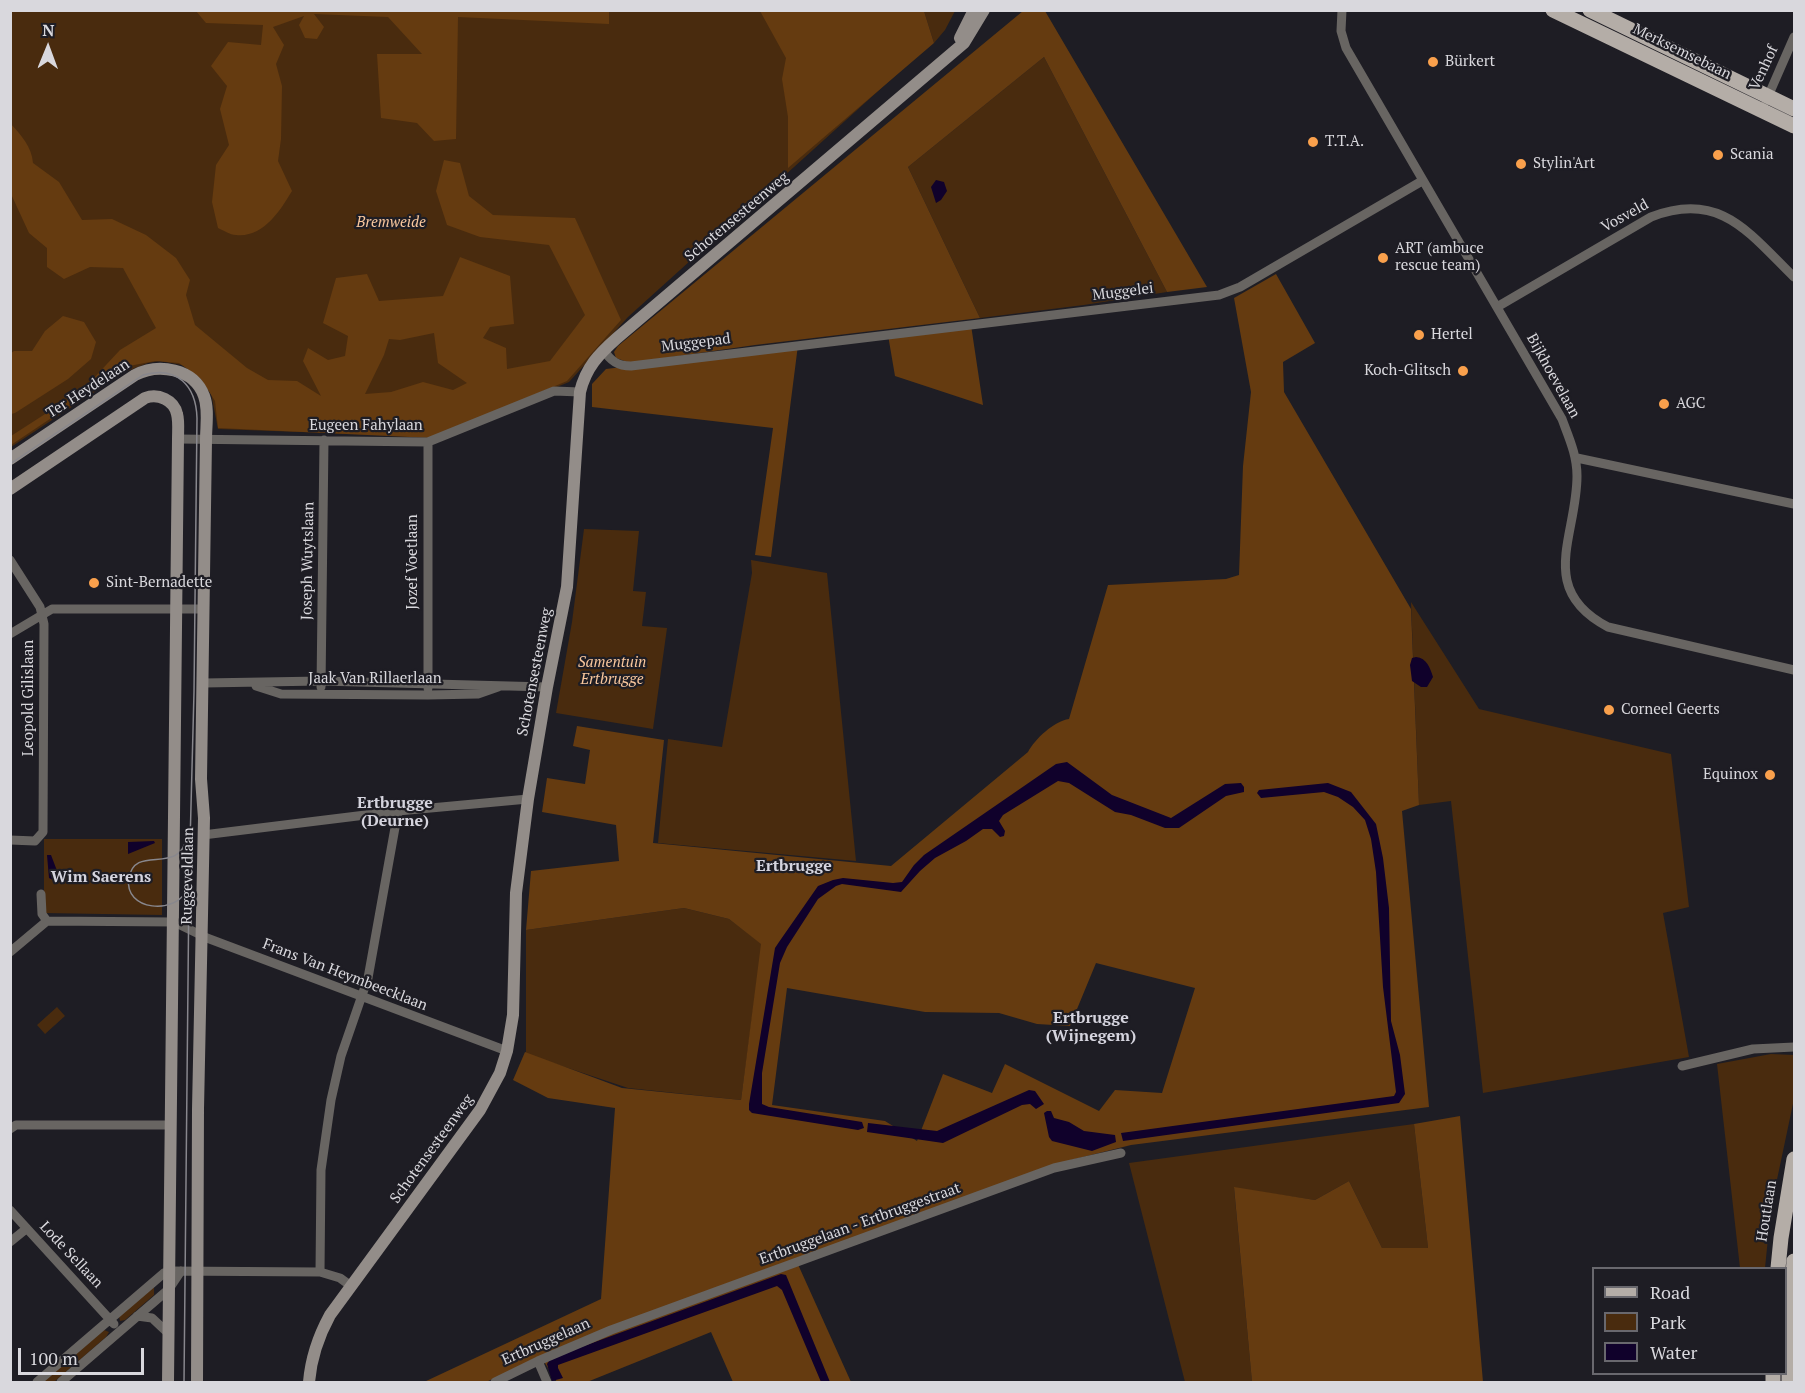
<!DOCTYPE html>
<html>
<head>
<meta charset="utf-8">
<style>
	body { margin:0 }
	#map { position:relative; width:1805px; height:1393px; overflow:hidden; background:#1e1d24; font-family:"PT Serif",serif }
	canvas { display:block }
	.frame { position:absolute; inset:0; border:12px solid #d9d8dd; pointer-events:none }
	.legend { position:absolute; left:1592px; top:1267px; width:195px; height:108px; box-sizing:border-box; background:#1e1d24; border:2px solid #69686e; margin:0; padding:8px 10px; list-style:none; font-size:18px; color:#d9d8dd }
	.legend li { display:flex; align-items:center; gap:12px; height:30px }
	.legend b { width:30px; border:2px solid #69686e }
	.north { position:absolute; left:18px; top:18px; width:60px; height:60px; -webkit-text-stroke:4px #1e1d24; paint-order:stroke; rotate:1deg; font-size:16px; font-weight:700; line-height:24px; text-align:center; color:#d9d8dd }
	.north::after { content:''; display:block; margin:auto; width:21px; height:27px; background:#d9d8dd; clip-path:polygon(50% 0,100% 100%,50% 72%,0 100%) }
	.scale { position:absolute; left:18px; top:1348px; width:126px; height:27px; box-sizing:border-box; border:3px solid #d9d8dd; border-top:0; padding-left:8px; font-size:18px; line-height:21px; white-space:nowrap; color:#d9d8dd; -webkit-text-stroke:4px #1e1d24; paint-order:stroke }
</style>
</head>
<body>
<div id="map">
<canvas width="1805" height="1393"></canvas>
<div class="frame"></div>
<ul class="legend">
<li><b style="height:8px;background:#b4ada7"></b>Road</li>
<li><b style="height:16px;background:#492b0e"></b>Park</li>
<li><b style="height:16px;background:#10012b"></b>Water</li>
</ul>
<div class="north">N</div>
<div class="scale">100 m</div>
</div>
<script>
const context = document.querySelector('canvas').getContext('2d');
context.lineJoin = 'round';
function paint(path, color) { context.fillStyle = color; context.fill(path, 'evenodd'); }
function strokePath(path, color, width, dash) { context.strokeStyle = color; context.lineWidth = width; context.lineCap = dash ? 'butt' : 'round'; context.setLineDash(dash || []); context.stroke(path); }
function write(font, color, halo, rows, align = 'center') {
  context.font = font + ' "PT Serif",serif'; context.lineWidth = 4.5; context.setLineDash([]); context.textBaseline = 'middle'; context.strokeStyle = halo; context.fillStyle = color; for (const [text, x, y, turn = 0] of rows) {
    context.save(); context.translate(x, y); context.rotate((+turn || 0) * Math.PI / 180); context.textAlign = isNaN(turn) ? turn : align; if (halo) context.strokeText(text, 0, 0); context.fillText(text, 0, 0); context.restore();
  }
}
const green = new Path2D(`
	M865,10L918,55L628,317L569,382L437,437L218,429L211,393L198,375L182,365L160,361L148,363L125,372L11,447L10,11Z
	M924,11H955L945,30L934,43Z
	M1044,57L1167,292L1084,305L980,318L908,167Z
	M584,529L639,531L633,591L646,592L642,626L667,628L653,729L556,713L572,622Z
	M751,560L827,573L856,861L658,843L668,739L722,747L752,573Z
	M1411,602L1479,709L1671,754L1689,907L1663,913L1689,1057L1483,1093L1451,801L1419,805Z
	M44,839H162V915L44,913Z
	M684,908L729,919L762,944L741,1100L628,1088L526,1054V930Z
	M57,1007L65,1016L45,1034L37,1025Z
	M1771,1054L1794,1055V1099L1771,1208L1765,1268H1740L1717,1064Z
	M1414,1124L1428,1248H1382L1349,1181L1315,1200L1234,1188L1252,1382H1185L1129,1163Z
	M154,1287V1295L125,1320L120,1321L119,1316Z
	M104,1330L109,1332L106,1337L54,1382H43Z`);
const forest = new Path2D(`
	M609,10V24L458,17L456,139L434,141L417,123L381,118L377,54H422L388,17L314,14L324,27L317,39L305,38L299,25L304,16L273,27L284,45L276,64L282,86L281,139L278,161L292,191C280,211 263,238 236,235C230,235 223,230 218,228L212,202L216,165L229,145L220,109L227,86L211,66L228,42L261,45L263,25L206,23L196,11Z
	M760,11H924L934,43L788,168V117L782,79L786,58Z
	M1023,11H1045L1207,287L1167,292L1044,57L908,167L980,318L755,345L630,363L616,358L614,352L618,346Z
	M10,123C21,135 32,147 33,163L59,182L82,220L112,219L146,235L176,258L190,280L186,295L195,325L247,368L268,380L297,381L321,396L303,361L308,348L328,360L345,356L348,336L323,323L336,278L367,274L379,301L443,296L460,257L510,276L514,324L490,327L483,338L506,348L507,369L550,361L585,315L549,245L480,237L447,225L436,191L444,160L460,163L469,196L493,215L575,218L621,320L567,381L431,438L218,428L215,401L201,379L179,363L155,361L129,366L11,445V436L70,398L92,380L120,350L156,328L123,268L90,267L64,279L47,267V248L29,233L11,194ZM434,333L438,363L467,383L453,390L423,382L391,392L365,394L384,355L389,339L400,340Z
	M1276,274L1315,343L1283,362L1284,392L1411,609L1419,805L1402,811L1429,1107L1131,1145L1071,1160L796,1260L851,1382H733L711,1332L587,1382H557L541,1357L486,1382H424L601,1299L615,1108L548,1098L513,1080L525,1052L622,1088L741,1100L761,944L729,919L684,908L526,930L531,871L619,861L616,825L542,812L547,778L585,784L590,750L573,746L577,726L664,740L653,843L891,866L1028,752C1035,739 1054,721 1069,719L1108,585L1226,579L1239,575L1243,466L1251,392L1234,298ZM1096,963L1195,988L1162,1093L1115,1090L1099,1111L1005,1064L992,1093L943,1074L917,1141L885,1121L772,1105L787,988L925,1012L999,1013L1037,1024L1070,1026Z
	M63,316L84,322L96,342L91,359L68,379L15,413L11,414V353L14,351H32L45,331Z
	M971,325L983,405L895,376L888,335Z
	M798,345L771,557L755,555L773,428L592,407V384L606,369Z
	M1460,1116L1483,1382H1252L1234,1187L1315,1200L1349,1181L1382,1248H1428L1414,1124Z`);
const water = new Path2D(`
	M936,180L944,182L947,191L941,200L936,203L931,187Z
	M1416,657C1427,658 1430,668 1433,677L1427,687H1421L1412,681L1410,665L1412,658Z
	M1067,762L1112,795L1171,818L1225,784L1241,783L1244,787V792L1226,796L1179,828H1165L1131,815L1115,812L1069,783L1058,781L1003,815L999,821L1005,831L1004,836L1000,837L992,829H983L966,841L935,858L920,871L901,892L842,884L836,886L818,899L787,947L780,963L762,1073V1104L769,1107L862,1122L864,1128L858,1130L752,1113L749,1110V1104L775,948L779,942L818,886L833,880L843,878L893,883L902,882L914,865L924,855L1056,764Z
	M1328,783L1351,792L1376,824L1383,858L1389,908L1391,1021L1400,1055L1405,1094L1399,1103L1123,1141L1121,1133L1394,1096L1396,1092L1383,987L1376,872L1371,839L1365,820L1353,807L1338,797L1324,792L1261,798L1257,793L1259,790Z
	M154,841L155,843L128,854V842Z
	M47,855H51L59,876L53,880L49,878Z
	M1029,1090L1035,1091L1044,1104L1036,1109L1030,1104L1022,1105L943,1143L867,1132L868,1123L937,1131Z
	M1047,1111H1051L1054,1118L1069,1122L1084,1131L1115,1135L1116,1142L1092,1151L1052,1141L1049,1137L1044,1113Z
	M781,1274L786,1275L830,1382H821L782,1290L777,1286L558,1365V1368L563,1378L552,1381L547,1364L551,1358Z`);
const street = new Path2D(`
	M1342,10L1341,31L1346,48L1562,419C1569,438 1577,455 1577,476C1577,536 1536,589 1608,627L1794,670
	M1766,101L1794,37
	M1497,307L1651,217C1720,190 1749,233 1794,277
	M604,350C610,361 618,366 631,366L1219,295L1240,287L1422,181
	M178,439L428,442L554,391L580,392
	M428,442V688
	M1577,458L1794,504
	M10,560L40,607L44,624L43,832L35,841L10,840
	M10,634L52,609H204
	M204,683L321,681L547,687
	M256,686L281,694L428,695L478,694L498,687
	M321,687L324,440
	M203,835L398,811L528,799
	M41,894L42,914L47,921
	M47,921L174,922L207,938L507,1051
	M10,952L47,921
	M1682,1066L1753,1049L1794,1047
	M10,1129L16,1125H170
	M10,1210L114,1324
	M10,1242L26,1229
	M320,1272L321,1170L331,1100L341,1056L368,978L398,811
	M137,1316L152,1318L168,1333
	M538,1361L547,1382
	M37,1382L164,1273L169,1271L320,1272L340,1278L351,1286
	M61,1382L169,1289L181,1271
	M495,1382L538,1361L611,1330L1054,1168L1121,1153`);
const secondary = new Path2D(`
	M960,38L974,10
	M10,459L135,375C158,363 194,368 204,396C209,409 206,426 206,440L201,779L204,818L198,1109L197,1382
	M10,489L145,398C158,393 174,400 177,414C179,421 178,431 178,439L168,1382
	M309,1382C311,1358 318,1337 330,1315L480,1110L500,1073L507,1051L513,1015L516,893L528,799L547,687L567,587L580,392C586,367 599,354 617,338L964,43L984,10`);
const primary = new Path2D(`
	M1553,10L1794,126
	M1590,10L1794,109
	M1778,1268L1781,1238L1794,1159
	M1773,1374V1382
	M1789,1382V1330L1794,1261`);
const tram = new Path2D(`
	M10,464L143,375C177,365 196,386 197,418L194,692L189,882L184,1382
	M187,837C179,877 135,843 129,878C123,911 177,916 188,888`);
const markers = [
	[1433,62,6,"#f9a04c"],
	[1313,142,6,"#f9a04c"],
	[1718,155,6,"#f9a04c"],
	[1521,164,6,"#f9a04c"],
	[1383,258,6,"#f9a04c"],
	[1419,335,6,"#f9a04c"],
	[1463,371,6,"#f9a04c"],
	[1664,404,6,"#f9a04c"],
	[94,583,6,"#f9a04c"],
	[1609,710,6,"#f9a04c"],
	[1770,775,6,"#f9a04c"]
];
const streetNames = [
	["Merksemsebaan",1682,52,26],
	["Venhof",1764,68,-65],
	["Vosveld",1625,216,-29],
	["Schotensesteenweg",737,217,-40],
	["Muggelei",1123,292,-7],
	["Muggepad",696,343,-7],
	["Bijkhoevelaan",1553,376,61],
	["Ter Heydelaan",88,389,-33],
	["Eugeen Fahylaan",366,426],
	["Joseph Wuytslaan",308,561,-89],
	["Jozef Voetlaan",413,562,-90],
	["Schotensesteenweg",535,672,-79],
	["Jaak Van Rillaerlaan",375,679],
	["Leopold Gilislaan",29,698,-90],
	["Ruggeveldlaan",188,876,-89],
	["Frans Van Heymbeecklaan",345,975,21],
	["Schotensesteenweg",432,1149,-54],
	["Houtlaan",1767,1211,-81],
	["Ertbruggelaan - Ertbruggestraat",860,1224,-20],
	["Lode Sellaan",71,1255,47],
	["Ertbruggelaan",546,1342,-24]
];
const poiNames = [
	["Bürkert",1445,62],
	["T.T.A.",1325,142],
	["Scania",1730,155],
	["Stylin'Art",1533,164],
	["ART (ambuce",1395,249],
	["rescue team)",1395,266],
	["Hertel",1431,335],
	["Koch-Glitsch",1451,371,"right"],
	["AGC",1676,404],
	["Sint-Bernadette",106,583],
	["Corneel Geerts",1621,710],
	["Equinox",1758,775,"right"]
];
const parkNames = [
	["Bremweide",391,223],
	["Samentuin",612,663],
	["Ertbrugge",612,680]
];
const neighbourhoodNames = [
	["Ertbrugge",395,803],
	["(Deurne)",395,821],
	["Ertbrugge",794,866],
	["Wim Saerens",101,877],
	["Ertbrugge",1091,1018],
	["(Wijnegem)",1091,1036]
];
paint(green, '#492b0e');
paint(forest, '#653b10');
paint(water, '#10012b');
strokePath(street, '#686562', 9);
strokePath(secondary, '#938d89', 12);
strokePath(primary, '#b4ada7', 15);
strokePath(tram, '#88878d', 1.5);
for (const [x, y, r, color] of markers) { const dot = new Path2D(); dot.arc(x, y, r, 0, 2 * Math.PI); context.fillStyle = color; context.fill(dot); strokePath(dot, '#1e1d24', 2); }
write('15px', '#d9d8dd', '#1e1d24', streetNames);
write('15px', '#d9d8dd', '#1e1d24', poiNames, 'left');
write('italic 15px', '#f9c79d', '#1e1d24', parkNames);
write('bold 16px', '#d5d4de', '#1e1d24', neighbourhoodNames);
</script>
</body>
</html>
